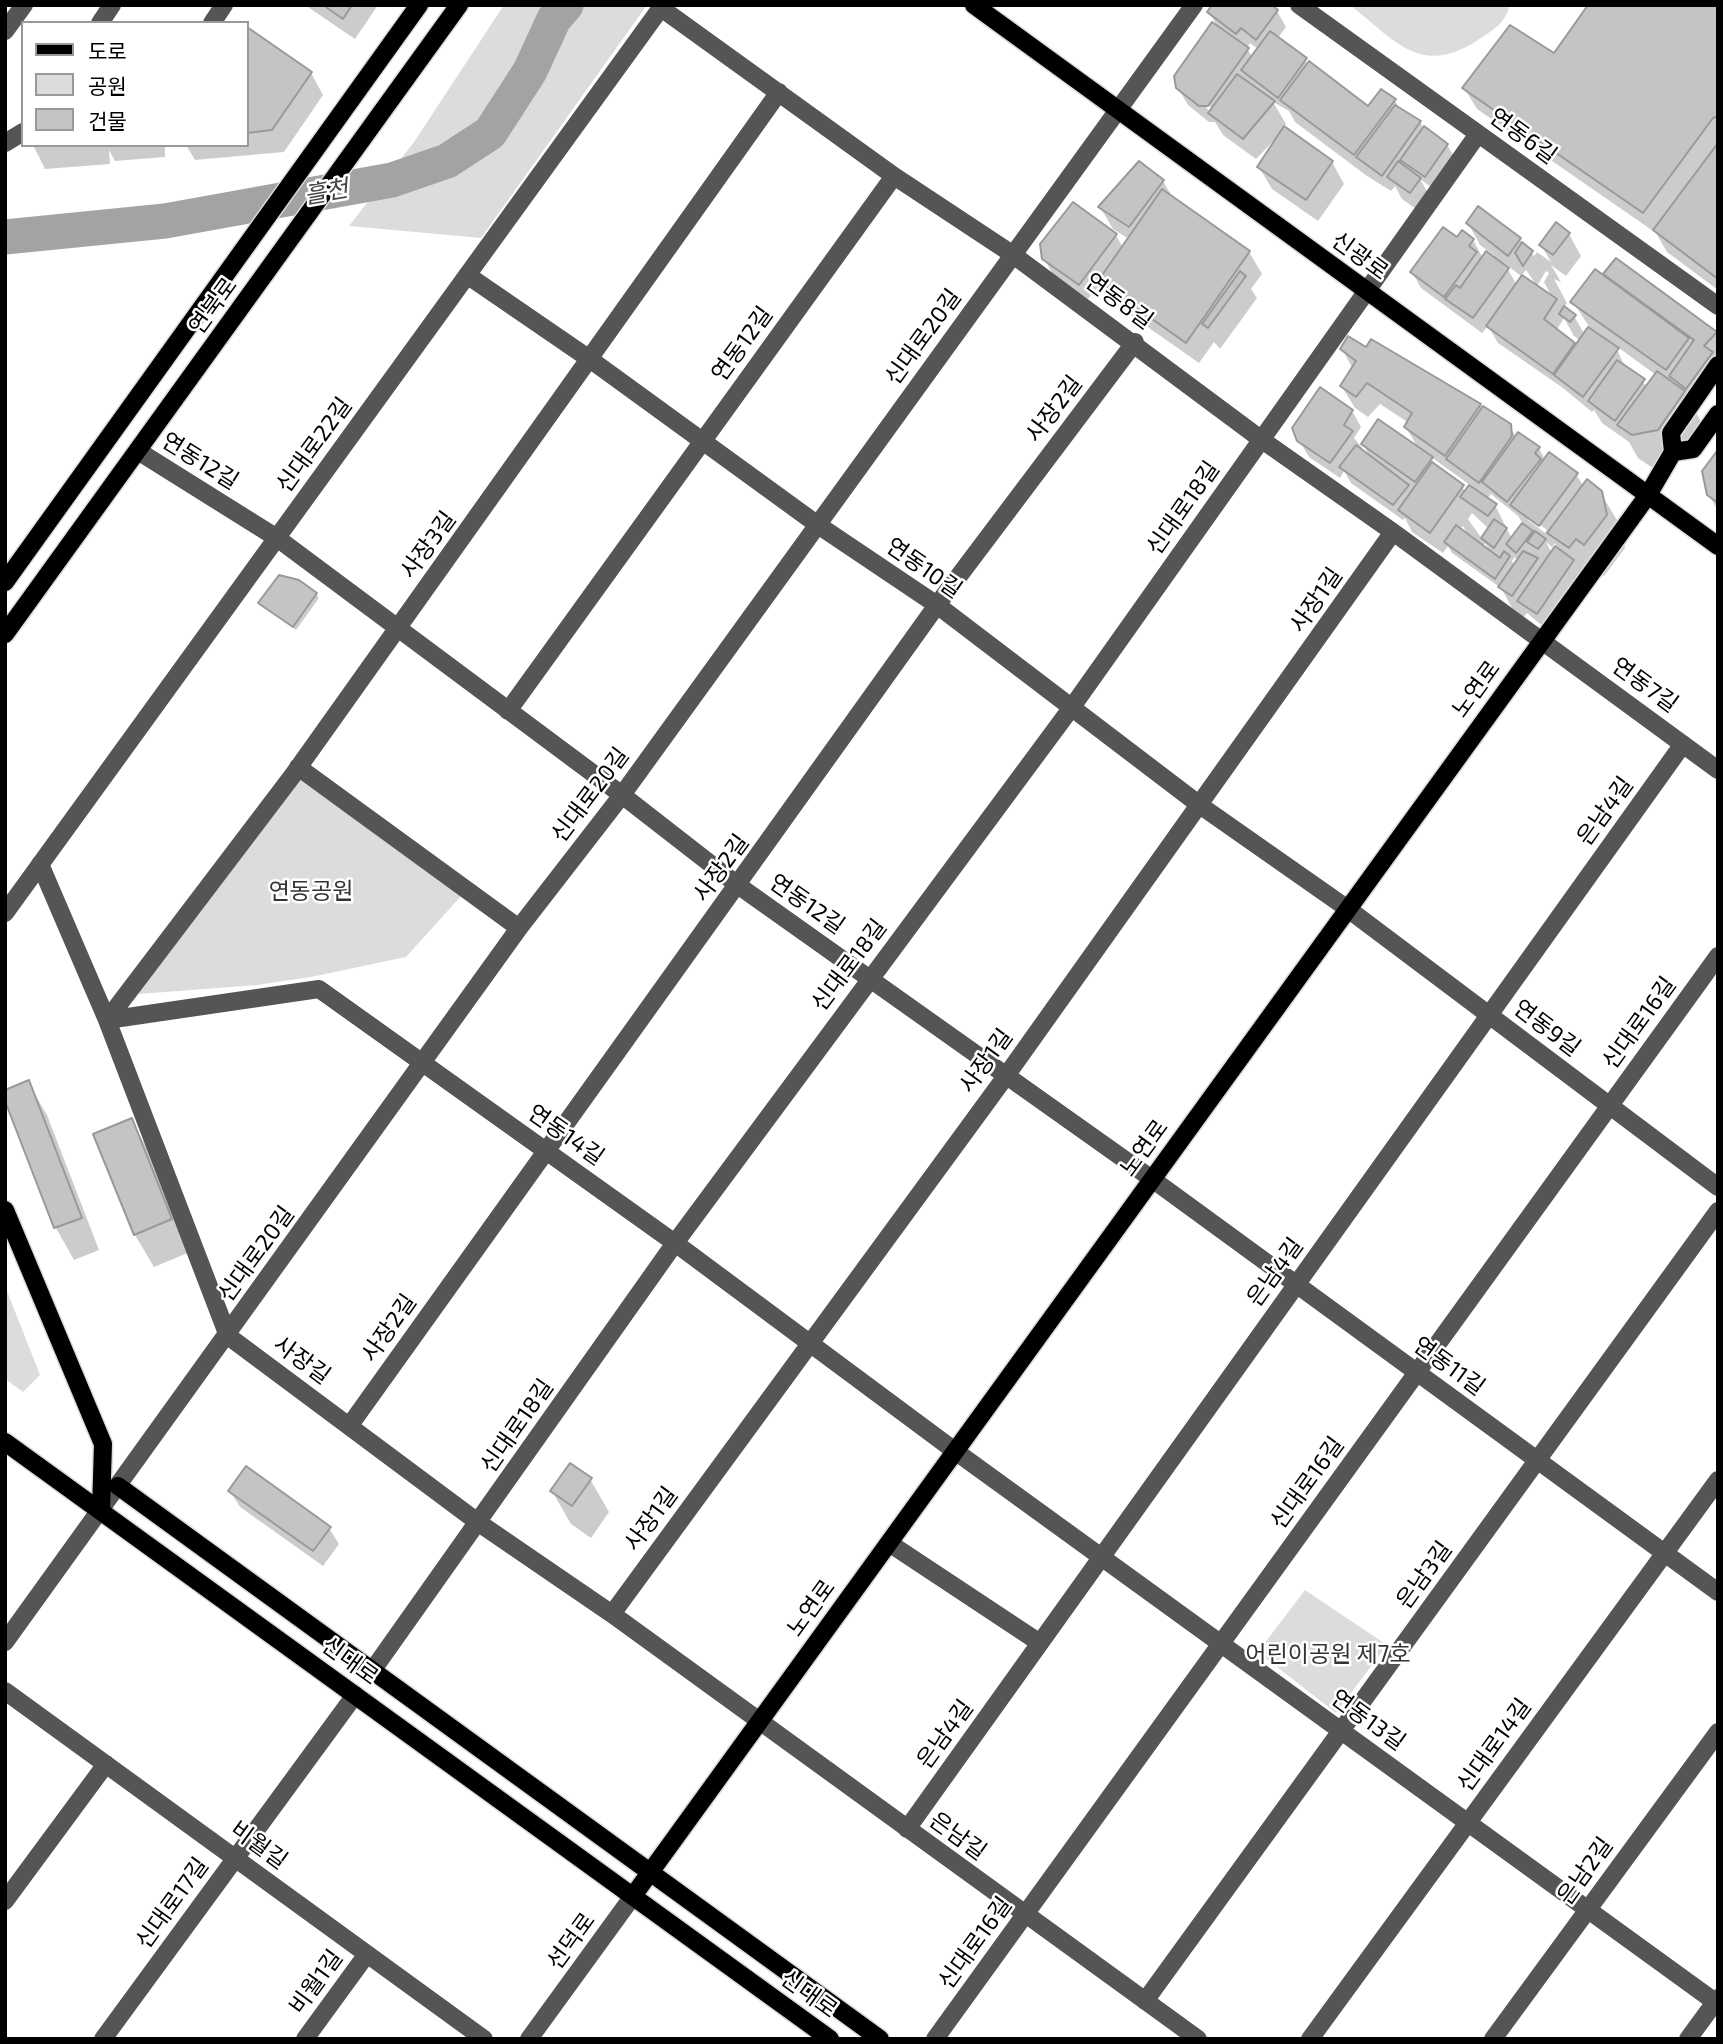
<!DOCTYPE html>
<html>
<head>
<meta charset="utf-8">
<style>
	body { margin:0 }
	#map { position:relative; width:1723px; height:2044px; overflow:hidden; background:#fff; font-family:"Exo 2","Noto Sans KR",sans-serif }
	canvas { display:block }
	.frame { position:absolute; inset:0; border:7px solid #000; pointer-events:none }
	.legend { position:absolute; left:21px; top:21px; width:228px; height:126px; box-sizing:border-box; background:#fff; border:2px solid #999; margin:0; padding:9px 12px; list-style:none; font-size:21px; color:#000 }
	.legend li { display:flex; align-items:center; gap:14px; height:35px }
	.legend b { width:35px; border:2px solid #999 }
</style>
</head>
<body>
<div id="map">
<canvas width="1723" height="2044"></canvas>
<div class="frame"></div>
<ul class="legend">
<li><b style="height:9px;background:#000"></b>도로</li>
<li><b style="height:19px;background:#dcdcdc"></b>공원</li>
<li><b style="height:19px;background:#c4c4c4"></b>건물</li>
</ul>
</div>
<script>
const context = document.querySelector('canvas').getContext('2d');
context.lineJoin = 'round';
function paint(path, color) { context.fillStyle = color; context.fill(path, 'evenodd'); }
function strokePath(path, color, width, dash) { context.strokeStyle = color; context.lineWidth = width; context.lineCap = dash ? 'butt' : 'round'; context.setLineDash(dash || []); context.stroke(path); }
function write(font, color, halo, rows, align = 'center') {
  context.font = font + ' "Exo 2","Noto Sans KR",sans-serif'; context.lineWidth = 5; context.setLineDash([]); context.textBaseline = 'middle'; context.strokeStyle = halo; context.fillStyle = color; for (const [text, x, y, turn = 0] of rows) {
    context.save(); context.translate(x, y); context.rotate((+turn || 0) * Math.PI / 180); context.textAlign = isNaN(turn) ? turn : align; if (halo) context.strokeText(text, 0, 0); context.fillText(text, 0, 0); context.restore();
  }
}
const green = new Path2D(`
	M504,5H647L481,238L349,226L414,142Z
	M1350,5H1510C1503,26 1495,28 1478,40C1420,78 1395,40 1350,5Z
	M293,775L462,895L406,957L311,977L257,985L126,995Z
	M5,1286L40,1375L23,1392L5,1379Z
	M1305,1590L1387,1645L1336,1713L1258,1652Z`);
const shadow = new Path2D(`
	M305,5H378L355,39Z
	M1718,5V290L1667,252L1656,233L1477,109L1464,88L1554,56Z
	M1277,11L1286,27L1277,39L1309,65L1368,109L1382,91L1395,101L1402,112L1420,122L1424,129L1447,145L1453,155L1431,187L1420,179L1432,200L1423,214L1402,199L1395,186L1391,191L1367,176L1295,122L1289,111L1273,102L1286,124L1283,128L1332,162L1344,184L1318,221L1272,189L1259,167L1282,132L1256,159L1223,135L1215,122H1209L1188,105L1178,88L1219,29L1209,12ZM1250,43L1258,49L1252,57L1247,48ZM1205,98L1212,110L1210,113L1202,100Z
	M247,29L311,73L323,95L284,152L195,160L186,145H247Z
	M33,145H165V157L115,161L109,150L110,164L45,169Z
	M1163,181L1173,198L1249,252L1262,274L1251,289L1257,298L1220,349L1214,342L1199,363L1112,302L1101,283L1088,299L1053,275L1044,258L1116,235L1123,248L1129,239L1113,229L1100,207Z
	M1468,223L1520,240L1534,256L1537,252L1551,262L1541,245L1569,234L1581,256L1566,276L1551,265L1561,282L1554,279L1567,303L1564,308L1574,316L1585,335L1590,328L1573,302L1603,277L1616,260L1716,333L1718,383L1699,409L1690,402L1703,425L1677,462L1651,467L1638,458L1629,442L1602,423L1594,410L1592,412L1563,388L1498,343L1488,326L1482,333L1421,288L1412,272L1463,232L1473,240L1483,258L1495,256L1480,245ZM1504,263L1521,276L1526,270L1537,286L1546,271L1549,273L1544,282L1553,299L1517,285ZM1564,318L1574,336L1581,341L1576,348L1556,331ZM1615,345L1656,375L1648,387L1625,367Z
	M1372,341L1480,405L1509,425L1516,437L1539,448L1545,460L1576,474L1584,487L1600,492L1620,525L1625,548L1604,576L1595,570L1546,629L1527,613L1524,617L1512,608L1501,588L1452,553L1448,546L1443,553L1412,532L1405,518L1403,520L1351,483L1344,471L1340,478L1309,457L1299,440L1352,411L1361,427L1354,438L1371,459L1363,444L1419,450L1406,427L1409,423L1380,404L1368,417L1355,408L1342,387L1353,369L1342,349H1367ZM1431,457L1470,485L1466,491L1436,467ZM1491,494L1518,516L1523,524L1512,539L1495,505L1487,499ZM1472,513L1489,529L1482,539L1468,519ZM1528,516L1547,530L1545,533L1528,520ZM1463,526L1469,537L1459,530ZM1546,542L1552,547L1555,543L1557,547L1552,553ZM1485,543L1491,553L1483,547ZM1515,557L1518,562L1514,566L1512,561Z
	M1718,453V511L1709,495Z
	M316,594L319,598L296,630L260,603Z
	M28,1083L47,1115L99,1250L74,1260L56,1228L5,1097Z
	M131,1120L150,1153L190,1252L154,1267L135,1235Z
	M590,1479L609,1512L591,1538L571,1524L552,1491Z
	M230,1491L329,1528L339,1544L323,1566L240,1507Z`);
const river = new Path2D(`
	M5,237L165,221L392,180L447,161L490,133L530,71L554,19L566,5`);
const building = new Path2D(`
	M323,5H352L343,19Z
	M1212,5H1272L1278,10L1256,40L1241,28L1236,34L1207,12Z
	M1588,5H1718V116L1713,118L1643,213L1462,88L1510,25L1554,53Z
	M1212,22L1249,48L1208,106H1199L1176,88L1174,76Z
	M247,27L312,72L272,130L247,133Z
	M1270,31L1307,58L1278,98L1241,70Z
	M1309,61L1368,106L1381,89L1396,99L1354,155L1280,100Z
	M1237,74L1275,101L1243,139L1208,113Z
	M1395,105L1421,121L1382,176L1356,157Z
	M1284,126L1333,161L1306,200L1257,167Z
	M1424,126L1448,144L1425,177L1400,160Z
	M1718,143V279L1653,230Z
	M1139,161L1164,180L1129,227L1098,207Z
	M1398,161L1421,178L1410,193L1387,177Z
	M1162,189L1250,251L1186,343L1098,281Z
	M1073,202L1117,234L1079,285L1042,259L1040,244Z
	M1478,206L1521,238L1508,256L1466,223Z
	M1556,222L1570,233L1553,255L1539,245Z
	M1443,227L1457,237L1462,230L1474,239L1469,246L1477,252L1444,297L1410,272Z
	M1522,242L1533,251L1523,266L1515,253Z
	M1486,251L1509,268L1473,318L1445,299L1456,285L1460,288Z
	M1616,258L1717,332L1704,346L1713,352L1686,389L1669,376L1694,340L1603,274Z
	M1595,269L1689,338L1666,370L1570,302Z
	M1240,271L1246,276L1208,328L1202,324Z
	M1522,275L1557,299L1544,319L1575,343L1553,374L1486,326Z
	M1564,306L1576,315L1570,322L1559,314Z
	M1588,327L1619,348L1583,397L1554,375Z
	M1348,336L1366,347L1371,339L1481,404L1445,456L1404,427L1412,413L1367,383L1356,397L1340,386L1356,361L1340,349Z
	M1617,360L1645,379L1615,421L1588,401Z
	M1657,371L1685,391L1658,430L1632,435L1617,425Z
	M1320,387L1353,410L1344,425L1353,431L1330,463L1297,441L1292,428Z
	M1483,406L1511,424L1512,436L1479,483L1446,459Z
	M1378,419L1433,457L1415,482L1361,444Z
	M1518,432L1540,447L1535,453L1541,459L1507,502L1482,482Z
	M1356,445L1409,485L1393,505L1339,467Z
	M1717,451H1718V503L1707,495L1702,471Z
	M1549,452L1578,473L1539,526L1510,505Z
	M1432,462L1464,485L1430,533L1398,510Z
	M1587,479L1602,491L1607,515L1584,545L1576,539L1569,548L1547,533Z
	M1469,485L1497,504L1488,516L1460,497Z
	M1494,519L1507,528L1494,548L1481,538Z
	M1522,523L1533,531L1516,553L1506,544Z
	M1456,525L1500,558L1504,551L1510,556L1495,579L1444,542Z
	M1535,531L1546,539L1538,549L1527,542Z
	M1555,546L1574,560L1537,614L1517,601Z
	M1523,551L1538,558L1512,596L1498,587Z
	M279,575L299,580L317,593L293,627L258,603Z
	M29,1080L82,1218L54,1228L5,1101V1090Z
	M132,1118L172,1219L134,1235L93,1134Z
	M570,1463L592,1478L572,1506L550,1491Z
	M246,1466L331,1527L313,1551L228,1491Z`);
const minor = new Path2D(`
	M1299,5L1718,306
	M661,8L894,176L1012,254L1262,440L1393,532L1718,770
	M100,23L112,5
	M212,23L224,5
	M5,31L24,5
	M5,143L23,132
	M467,275L591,360L818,525L937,605L1201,806L1348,909L1718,1187
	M138,451L277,538L622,795L739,886L1152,1179L1718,1592
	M508,711L894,176
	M298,767L519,928
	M40,864L107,1020L228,1336L479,1523L612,1614L1198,2039
	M5,913L663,5
	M107,1020L319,989L675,1243L955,1451L1718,2004
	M107,1020L293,775L779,92
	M350,1425L937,605L1135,342
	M889,1543L1040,1643
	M612,1614L1006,1076L1393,532
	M5,1642L519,928L622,795L1194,5
	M372,1671L675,1243L1072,707L1478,134
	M5,1691L484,2039
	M907,1829L1683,744
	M5,1901L106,1764
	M1145,2001L1718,1211
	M103,2039L355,1695
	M305,2039L367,1954
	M529,2039L633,1896
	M935,2039L1718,956
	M1310,2039L1718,1480
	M1493,2039L1718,1732
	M1688,2039L1718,1998`);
const major = new Path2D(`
	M974,5L1718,546
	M1673,452L1693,449L1718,414
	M5,582L419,5
	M5,634L459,5
	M5,1210L103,1444L101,1510
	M5,1442L830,2039
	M118,1486L880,2039
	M633,1896L1648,495L1673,452L1671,433L1718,365`);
const streetNames = [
	["연동6길",1523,136,36],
	["신광로",1360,256,36],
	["연동8길",1119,301,36],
	["연북로",213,306,-54],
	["신대로20길",923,337,-54],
	["연동12길",742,344,-54],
	["사장2길",1054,409,-53],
	["신대로22길",314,445,-54],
	["연동12길",200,461,32],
	["신대로18길",1183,508,-55],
	["사장3길",428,545,-54],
	["연동10길",924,568,35],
	["사장1길",1316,600,-55],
	["연동7길",1645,685,36],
	["노연로",1476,689,-54],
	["신대로20길",590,795,-53],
	["은남4길",1605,811,-54],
	["사장2길",721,868,-54],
	["연동12길",807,904,35],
	["신대로18길",849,965,-53],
	["신대로16길",1639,1023,-54],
	["연동9길",1547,1028,37],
	["사장1길",986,1061,-54],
	["연동14길",566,1135,35],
	["노연로",1144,1148,-54],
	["신대로20길",256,1254,-54],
	["은남4길",1275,1272,-54],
	["사장2길",389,1328,-55],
	["사장길",302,1360,36],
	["연동11길",1449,1366,36],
	["신대로18길",517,1426,-55],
	["신대로16길",1307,1483,-54],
	["사장1길",651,1519,-54],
	["은남3길",1424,1575,-54],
	["노연로",811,1608,-54],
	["신대로",350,1661,36],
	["연동13길",1368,1720,36],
	["은남4길",945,1734,-54],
	["신대로14길",1494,1745,-54],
	["은남길",958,1836,36],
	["비월길",259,1845,36],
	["은남2길",1585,1871,-54],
	["신대로17길",172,1903,-54],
	["선덕로",571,1941,-54],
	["신대로16길",975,1943,-54],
	["비월1길",316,1982,-54],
	["신대로",809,1994,36]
];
const parkNames = [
	["연동공원",311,891],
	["어린이공원 제7호",1328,1654]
];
const waterNames = [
	["흘천",326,192,-10]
];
paint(green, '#dcdcdc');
paint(shadow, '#0003');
strokePath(river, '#a3a3a3', 35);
paint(building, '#c4c4c4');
strokePath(building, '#999', 2);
strokePath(major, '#dbdbdb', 21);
strokePath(minor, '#555', 18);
strokePath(major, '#000', 18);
write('23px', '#000', '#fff', streetNames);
write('23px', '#333', '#fff', parkNames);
write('italic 24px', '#444', '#fff', waterNames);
</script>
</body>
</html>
